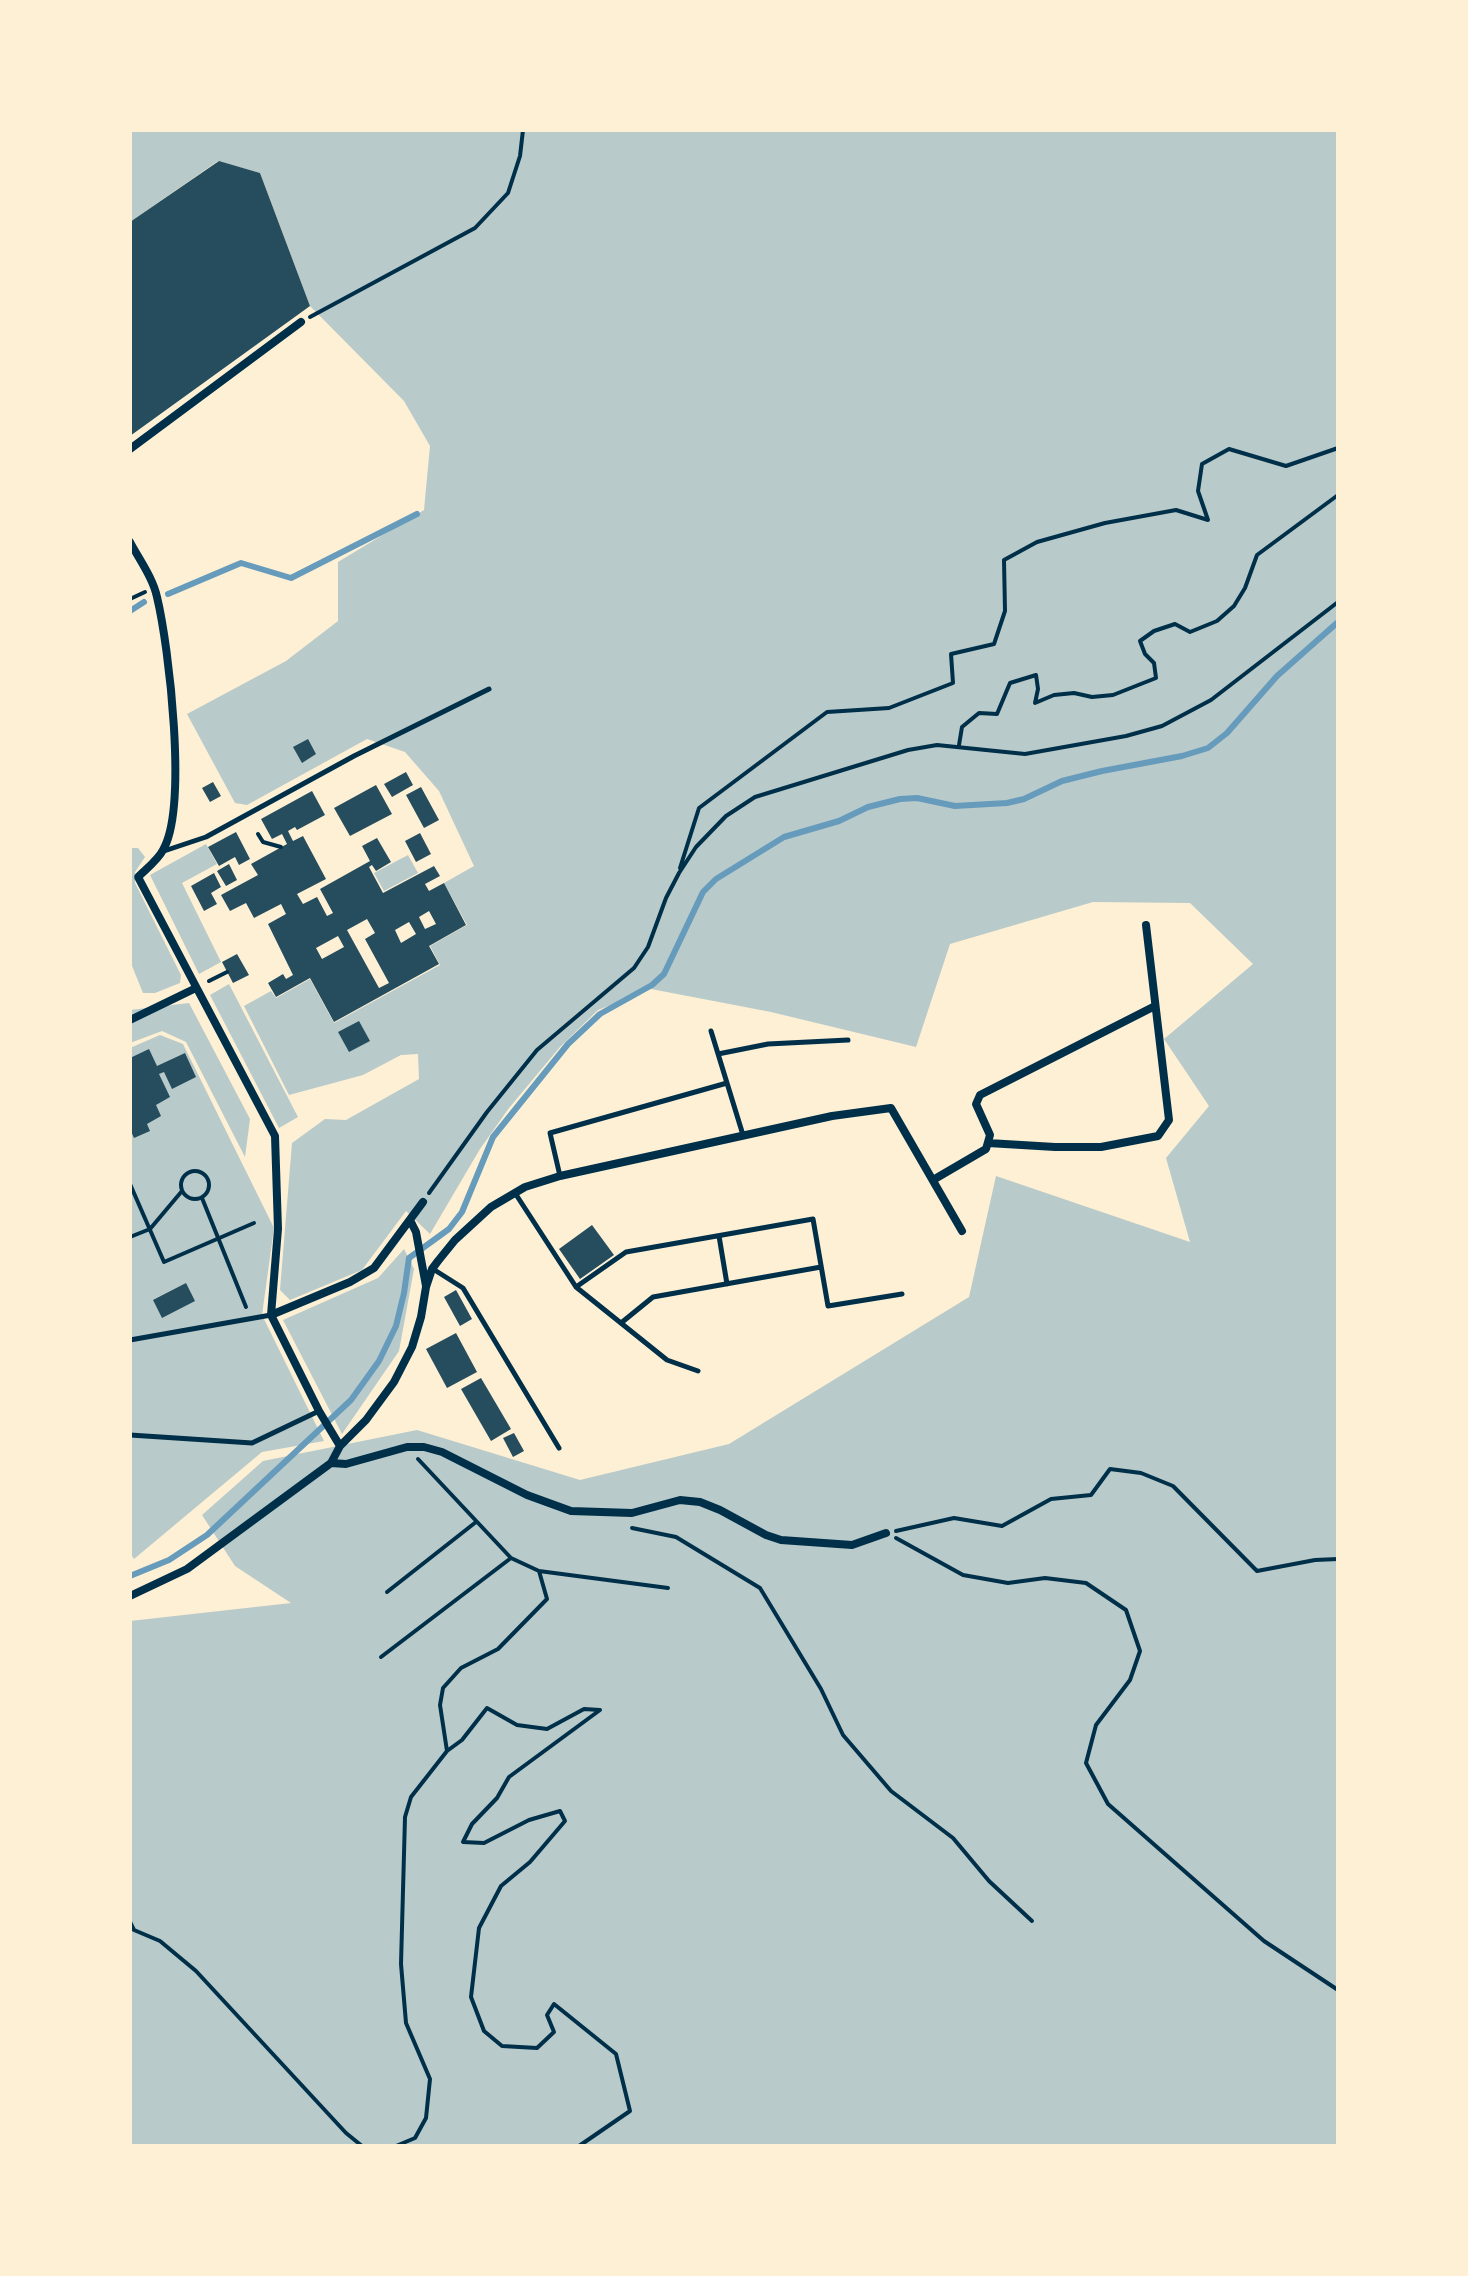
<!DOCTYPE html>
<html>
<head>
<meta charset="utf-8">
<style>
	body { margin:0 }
	#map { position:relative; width:1468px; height:2276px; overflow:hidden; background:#fdf0d5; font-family:"Fira Sans",sans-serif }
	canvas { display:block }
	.frame { position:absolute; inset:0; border:132px solid #fdf0d5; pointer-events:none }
</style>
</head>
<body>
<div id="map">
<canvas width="1468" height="2276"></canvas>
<div class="frame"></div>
</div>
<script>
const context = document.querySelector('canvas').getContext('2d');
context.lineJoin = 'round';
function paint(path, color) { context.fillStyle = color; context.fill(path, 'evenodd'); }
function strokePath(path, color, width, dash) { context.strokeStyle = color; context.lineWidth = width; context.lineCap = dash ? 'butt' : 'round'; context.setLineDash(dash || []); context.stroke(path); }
const green = new Path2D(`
	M130,130H1338V2146H130V1621L291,1603L235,1566L202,1515L263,1461L417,1430L580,1480L729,1444L969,1297L996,1176L1190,1242L1166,1158L1209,1106L1164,1039L1253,964L1190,903L1093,902L950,944L916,1047L771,1012L651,989L598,1010L560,1047L509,1108L480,1149L430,1234L406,1211L362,1270L290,1300L280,1290L292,1143L325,1119L346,1120L419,1079L418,1054L401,1055L363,1075L289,1095L244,1006L271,991L276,998L310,979L334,1023L440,965L430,946L467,925L444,883L474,866L439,791L405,752L367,739L247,805L235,803L187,714L286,661L338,621V562L424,510L430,446L404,401L310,306L260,173L218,161L130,222Z
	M206,844L217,864L182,883L221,962L199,974L150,875Z
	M130,848H138L145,857L135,872V883L181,975L180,983L155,993H143L130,961Z
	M408,855L418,873L384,891L374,873Z
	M229,984L298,1117L279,1128L210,995Z
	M189,1003L250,1119L245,1157L186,1042L162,1031L130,1043V1010Z
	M160,1035L183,1044L274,1228L262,1315L324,1441L262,1452L134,1559L130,1553V1048Z
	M404,1249L414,1269L399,1351L342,1434L283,1320L378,1278Z`);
const stream = new Path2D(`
	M168,594L241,563L291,578L417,514
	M130,611L144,602
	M130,1576L169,1560L207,1535L351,1400L379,1361L396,1326L404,1293L409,1258L449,1229L462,1212L493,1137L568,1044L600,1014L652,985L664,974L703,892L716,879L784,837L839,821L868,807L900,799L917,798L955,806L1007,803L1024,799L1062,781L1102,771L1182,756L1208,748L1227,733L1277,676L1338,622`);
const building = new Path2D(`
	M219,161L260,173L310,306L130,436V222Z
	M308,739L316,754L302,763L293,747Z
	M406,772L413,785L392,797L384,784Z
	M213,782L221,796L210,802L202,788Z
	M376,785L392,814L350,836L334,808Z
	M421,787L439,820L424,828L406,795Z
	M312,791L325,815L297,830L295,827L288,831L293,841L303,836L326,879L297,894L303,904L317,897L327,916L333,913L320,889L370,861L362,846L377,838L391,862L376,871L372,865L369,867L383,893L434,866L440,876L425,884L429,891L444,883L466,925L429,946L439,964L334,1022L310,978L276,997L268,983L283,974L286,979L293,975L268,924L286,914L281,904L254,918L246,903L230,911L221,895L258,875L251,864L287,844L282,834L272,839L261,819ZM429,911L436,924L425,929L419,917ZM367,919L375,933L365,939L389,983L379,988L347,930ZM409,922L416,934L401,943L395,930ZM338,936L344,947L322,959L316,948Z
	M236,832L250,859L239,865L235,857L219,866L208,847Z
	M420,833L431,854L416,862L405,841Z
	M229,864L237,880L226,886L217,871Z
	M214,873L221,887L211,893L217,904L204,911L191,886Z
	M237,954L249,975L233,983L222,962Z
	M359,1021L370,1041L349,1052L338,1032Z
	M149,1049L157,1066L185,1053L196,1077L172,1089L164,1072L159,1074L170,1097L156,1105L161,1116L147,1124L150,1131L134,1138L130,1129V1058Z
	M592,1225L614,1255L580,1279L559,1249Z
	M186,1283L195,1301L162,1318L153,1300Z
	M456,1290L472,1319L460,1326L444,1297Z
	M456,1333L477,1372L447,1388L426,1349Z
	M481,1378L511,1429L491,1441L461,1389Z
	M514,1433L524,1451L513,1457L503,1438Z`);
const path = new Path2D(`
	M310,317L475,228L508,193L520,156L523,130
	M130,599L145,592
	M959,745L962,727L979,713L997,714L1010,683L1036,675L1038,689L1035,703L1054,695L1074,693L1092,697L1113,695L1156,678L1154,663L1145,654L1140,641L1154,631L1175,624L1190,632L1217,621L1234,606L1245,588L1257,555L1338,495
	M258,834L263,842L281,847
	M680,868L699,808L827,712L889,708L953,683L951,654L994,644L1005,611L1004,560L1037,542L1105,523L1176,510L1208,520L1198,491L1202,464L1229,449L1286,466L1338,448
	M209,981L227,972
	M181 1185a14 14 0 1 1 28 0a14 14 0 1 1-28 0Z
	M130,1184L164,1262L254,1223
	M429,1193L487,1112L537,1050L634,968L648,947L666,898L679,873L696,847L726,816L755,797L908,750L937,745L1025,754L1126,736L1162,726L1211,700L1338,602
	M202,1198L246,1307
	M130,1237L150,1229L182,1191
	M418,1459L511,1558L539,1571L547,1599L498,1649L461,1668L443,1688L440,1705L447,1751L462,1740L487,1708L517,1725L547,1729L584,1709L600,1710L509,1777L497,1798L472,1824L463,1842L484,1843L529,1820L560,1811L565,1821L530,1862L501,1886L479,1928L471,1997L484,2031L502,2046L537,2048L554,2032L547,2015L554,2004L616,2054L630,2111L579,2146
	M632,1528L676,1537L760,1588L821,1689L843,1735L891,1791L953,1838L989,1881L1032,1921
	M896,1531L954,1518L1002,1526L1051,1499L1091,1495L1110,1469L1141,1473L1173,1486L1257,1571L1315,1560L1338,1559
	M896,1538L963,1575L1008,1583L1045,1578L1086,1583L1126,1610L1140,1651L1130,1680L1096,1725L1086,1763L1108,1804L1264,1941L1338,1990
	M539,1571L668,1588
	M387,1592L476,1522
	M381,1657L511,1558
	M130,1922L134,1930L160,1941L196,1971L346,2133L362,2146
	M396,2146L415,2138L426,2118L430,2079L406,2023L401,1964L405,1817L411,1797L447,1751`);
const service = new Path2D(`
	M164,851L206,837L354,756L489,689
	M711,1031L743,1135
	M718,1054L768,1044L848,1040
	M560,1176L550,1133L727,1083
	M515,1193L576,1287L667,1360L698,1371
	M719,1236L727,1284
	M433,1269L463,1288L559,1448
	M576,1287L626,1252L813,1219L828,1306L902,1294
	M621,1323L653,1297L821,1267
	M130,1340L271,1315
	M130,1435L252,1443L319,1411`);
const minor = new Path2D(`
	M130,449L301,322
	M130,542C139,559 153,578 157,597C169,647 188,807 163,850C158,860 146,869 138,877L275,1136L278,1229L271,1315L319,1411L340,1446
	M130,1020L196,988
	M988,1143L1055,1147H1101L1158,1136L1169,1120L1146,925
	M933,1180L986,1149L990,1135L976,1104L980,1095L1155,1006
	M410,1220L416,1232L426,1286
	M271,1315L350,1282L374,1268L423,1202
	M331,1463L346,1464L407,1447H424L442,1452L527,1495L571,1511L632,1513L680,1500L700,1502L720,1510L766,1535L781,1540L852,1545L886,1533
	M130,1596L187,1569L331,1463L340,1446L366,1420L394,1382L412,1347L421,1317L426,1287L432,1269L438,1261L455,1240L491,1207L525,1187L560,1176L832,1116L891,1108L962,1231`);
paint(green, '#b9caca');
strokePath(stream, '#669bbc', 6);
paint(building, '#264d5e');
strokePath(path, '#003049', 4);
strokePath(service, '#003049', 5);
strokePath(minor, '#003049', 8);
</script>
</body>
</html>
